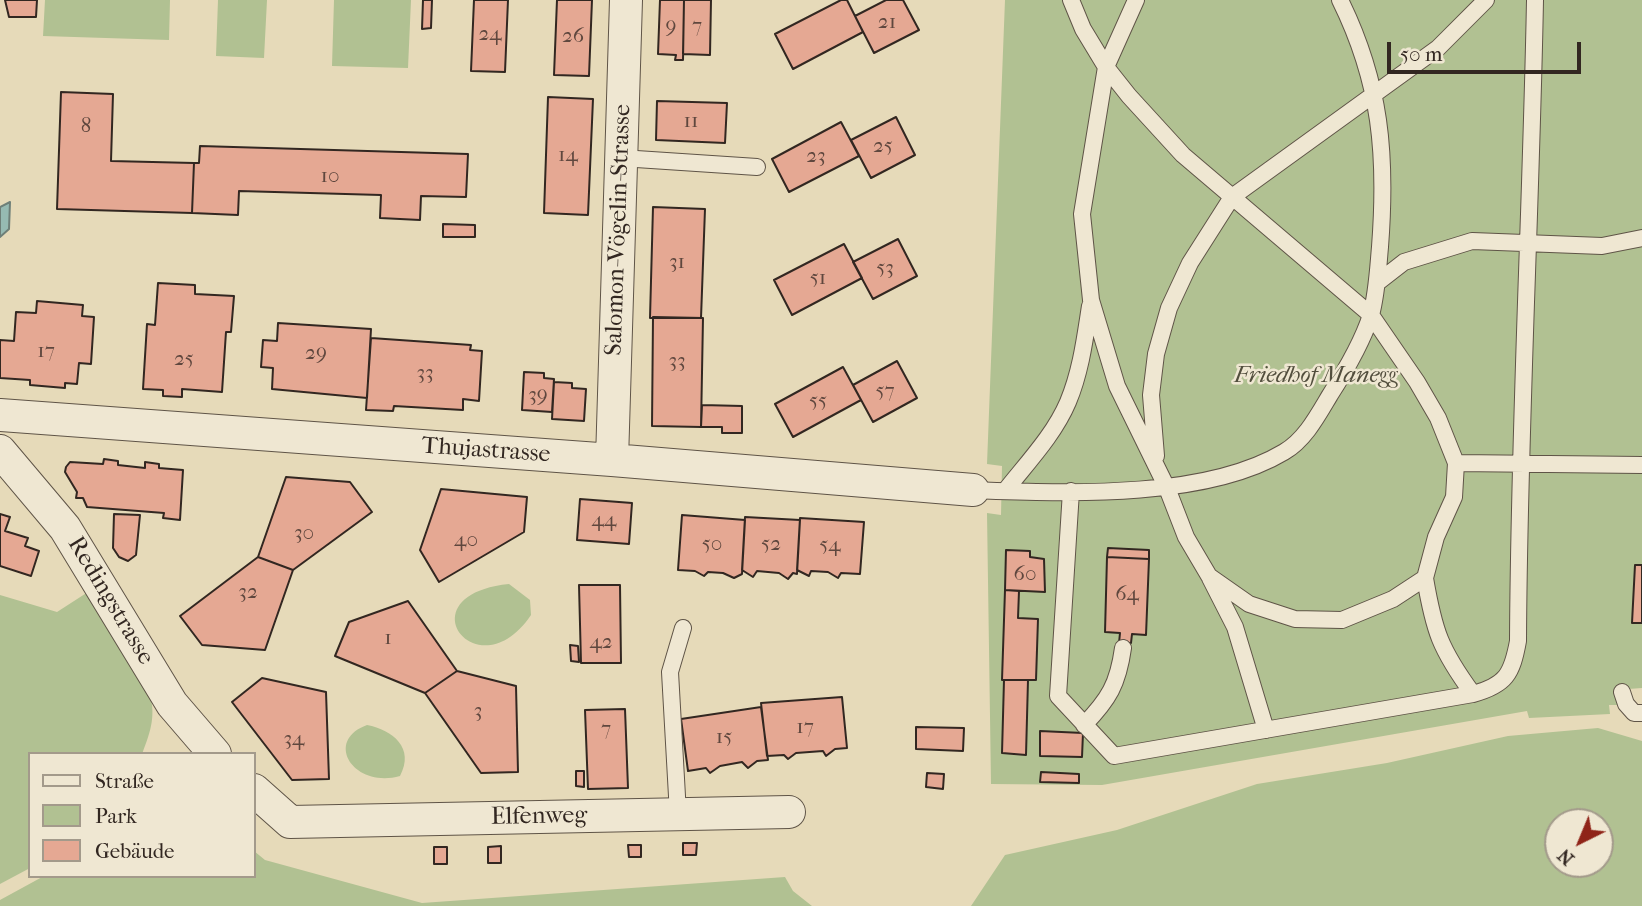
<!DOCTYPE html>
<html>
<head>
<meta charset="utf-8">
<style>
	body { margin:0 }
	#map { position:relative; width:1642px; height:906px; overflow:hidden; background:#e6dab9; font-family:"IM FELL French Canon",serif }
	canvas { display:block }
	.legend { position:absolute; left:28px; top:752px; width:228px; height:126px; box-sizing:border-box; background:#efe7d2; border:2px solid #a39a8b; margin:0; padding:9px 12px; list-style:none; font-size:21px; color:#322721 }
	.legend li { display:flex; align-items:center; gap:14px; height:35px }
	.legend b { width:35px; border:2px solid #a39a8b }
	.north { position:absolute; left:1544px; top:808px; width:70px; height:70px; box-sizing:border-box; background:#efe7d2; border:2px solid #a39a8b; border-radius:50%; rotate:223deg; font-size:19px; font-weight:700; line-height:28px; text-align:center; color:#322721 }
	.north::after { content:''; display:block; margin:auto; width:24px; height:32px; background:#8f2418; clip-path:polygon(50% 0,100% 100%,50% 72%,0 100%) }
	.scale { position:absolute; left:1387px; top:42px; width:194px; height:32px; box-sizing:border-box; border:4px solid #322721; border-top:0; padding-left:9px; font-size:21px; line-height:24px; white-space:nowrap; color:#322721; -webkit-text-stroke:5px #efe7d2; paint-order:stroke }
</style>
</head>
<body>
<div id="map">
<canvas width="1642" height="906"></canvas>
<ul class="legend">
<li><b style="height:9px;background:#efe7d2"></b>Straße</li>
<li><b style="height:19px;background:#b1c192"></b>Park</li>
<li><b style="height:19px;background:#e5a893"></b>Gebäude</li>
</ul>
<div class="north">N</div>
<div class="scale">50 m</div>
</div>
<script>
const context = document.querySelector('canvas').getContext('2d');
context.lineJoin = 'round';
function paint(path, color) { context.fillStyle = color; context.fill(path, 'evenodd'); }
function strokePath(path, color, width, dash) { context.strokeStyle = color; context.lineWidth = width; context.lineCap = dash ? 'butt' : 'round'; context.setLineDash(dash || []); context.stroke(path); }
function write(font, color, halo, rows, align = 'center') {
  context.font = font + ' "IM FELL French Canon",serif'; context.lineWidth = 5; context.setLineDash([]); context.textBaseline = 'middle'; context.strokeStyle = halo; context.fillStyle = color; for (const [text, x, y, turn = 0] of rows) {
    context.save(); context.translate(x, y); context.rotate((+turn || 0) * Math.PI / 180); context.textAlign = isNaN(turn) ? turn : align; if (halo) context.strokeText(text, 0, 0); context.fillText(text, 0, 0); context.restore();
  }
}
const green = new Path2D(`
	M45,0H170L169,40L43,36Z
	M218,0H267L264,58L216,56Z
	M334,0H411L408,68L332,66Z
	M1005,0H1642V688L1615,690L1618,705H1609L1610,714L1529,718L1527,711L1102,785L991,784L987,513L1001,515L1002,466L987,464Z
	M509,584L530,600L531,615C478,694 402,595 509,584Z
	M88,592L148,689C157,713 151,731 142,754H30V868L0,884V595L57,612Z
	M367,725C393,730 415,748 400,776C354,789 323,741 367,725Z
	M1598,728L1642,741V906H971L1005,855L1117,830L1257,784L1387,763L1508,736ZM1558,822H1600V864H1558Z
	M254,851L265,860L422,903L785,877L793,891L812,906H0V900L44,876H254Z`);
const water = new Path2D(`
	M10,202L9,229L0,237V207Z`);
const building = new Path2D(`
	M5,0H37L36,17H9Z
	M423,0H432L431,28L422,29Z
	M474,0H508L505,72L471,71Z
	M557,0H592L589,76L554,75Z
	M660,0H684L683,60H675L676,55L658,54Z
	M684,0H711L710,55L683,54Z
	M841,0H847L863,32L793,69L775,34Z
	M886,0H903L919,30L874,53L855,16Z
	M61,92L113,94L111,161L194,163L192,213L57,209Z
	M548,97L593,99L588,215L544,213Z
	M657,101L727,103L725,143L656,140Z
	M896,117L915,155L871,178L851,140Z
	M841,122L859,156L789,192L772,159Z
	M200,146L468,154L466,197L421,196L420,220L380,218L381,195L239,191L238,215L192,213L194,163H199Z
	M653,207L705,209L701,318H650Z
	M443,224L475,225V237H443Z
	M898,239L917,276L873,299L853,262Z
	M844,244L862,278L792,315L774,280Z
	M158,283L195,285V294L234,296L231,332H226L222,392L182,389V397L163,396V390L143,389L147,324L155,325Z
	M37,301L83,305L82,316L94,317L91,364L79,363L77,384L65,383V388L30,385V380L0,378V340L14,341L16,312L36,313Z
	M653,317L703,318L701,427L652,426Z
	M278,323L371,329L367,398L272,389L273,368L261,367L263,340L277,341Z
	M371,338L471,345L470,350L482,351L479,401L463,399V410L394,406L393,411L366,410Z
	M897,361L917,398L873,422L853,385Z
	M843,367L861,400L793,437L775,404Z
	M524,372L544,373V378L554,379L552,412L522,410Z
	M554,382L572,383V388L586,389L584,421L552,419Z
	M702,405L742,406V433H722V427H701Z
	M104,459L118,461V465L145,468V462L159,464V468L183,470L180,520L163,518L164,513L87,507L83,498H76L77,492L65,472L66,467L70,462L103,464Z
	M286,477L350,482L372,512L293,570L258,557Z
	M441,489L527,497L524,532L439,582L420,550Z
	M580,499L632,503L629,544L577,540Z
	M0,514L10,517L5,531L28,538L25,546L39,551L31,576L0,566Z
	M114,514L140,515L136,555L128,561L119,557L113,548Z
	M682,515L745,520L742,574L734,578L723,573L708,572L704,576L695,571L678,570Z
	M745,517L800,520L797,574L793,573L788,579L779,573L757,571L753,577L742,570Z
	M800,518L864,522L860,574L841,573L838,578L828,572L811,571L809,576L797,570Z
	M1108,548L1149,550V559L1107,557Z
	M1006,550L1030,551V557L1044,559L1045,592L1005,590Z
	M258,557L293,570L265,650L202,645L180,616Z
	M1107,557L1149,559L1146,635L1132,634L1131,643H1119L1120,633L1105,632Z
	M1635,565H1642V623H1632Z
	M579,585H620L621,663H581Z
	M1005,590L1019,591L1018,618L1038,619L1036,680H1002Z
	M408,601L457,671L425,693L335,656L349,622Z
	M570,645L578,646L579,662L571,661Z
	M457,671L516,686L518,772L481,773L425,693Z
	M262,678L326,692L329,779L292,780L232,702Z
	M1004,680H1028L1026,755L1002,753Z
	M842,697L847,748L835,749L826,756L823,751L796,753L788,759L784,755L767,756L761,703Z
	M761,707L768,760L757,761L748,768L742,762L720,766L710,773L706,768L688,771L681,719Z
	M625,709L628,788L588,789L585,710Z
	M916,727L964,728L963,751L916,749Z
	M1040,731L1083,733L1082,757L1040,756Z
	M576,771H584V787L576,786Z
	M1041,772L1079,774V783L1040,782Z
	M927,773L944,774L943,789L926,787Z
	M683,843H697L696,855H683Z
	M628,845H641V857H629Z
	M501,846V863H488V847Z
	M434,847H447V864H434Z`);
const service = new Path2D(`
	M1071,0L1083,29L1106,67L1129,96L1183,155L1371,315L1417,382L1438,418L1456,463L1454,497L1436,537L1425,578L1393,599L1342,620L1295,619L1249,604L1209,576L1186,537L1167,488L1117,386L1091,300L1082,214L1106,67L1136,0
	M621,158L757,167
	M1377,283L1404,262L1472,241L1602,246L1642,238
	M1156,456L1151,395L1156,354L1169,308L1190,263L1232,197L1438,48L1486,0
	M1456,463L1642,465
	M973,490C1064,493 1204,500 1284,452C1305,440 1318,415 1330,395C1346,370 1362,343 1371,315C1377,293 1378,269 1380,247C1387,155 1381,83 1340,0
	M1005,491C1027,463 1054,435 1068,402C1081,371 1085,338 1090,306
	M1071,491L1058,696L1114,756L1473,694C1440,649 1434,631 1425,578
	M1210,578L1235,627L1266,730
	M1622,692L1626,704L1634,713H1642
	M1473,694C1506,685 1512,674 1518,641C1519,427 1531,214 1535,0
	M1084,725C1109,699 1118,684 1123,648
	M678,814L670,672L683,628`);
const minor = new Path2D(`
	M0,415L612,460L973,490
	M0,451L65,528L172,704L215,754
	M612,460L626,0
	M254,790L290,822L789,812`);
const numberNames = [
	["21",887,23],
	["9",671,27],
	["7",697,27],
	["24",490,35],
	["26",573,37],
	["11",691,122],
	["8",86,127],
	["25",883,147],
	["14",568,156],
	["23",816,157],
	["10",330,177],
	["31",677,263],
	["53",885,269],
	["51",818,279],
	["17",46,352],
	["29",316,354],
	["25",184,360],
	["33",677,362],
	["33",425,374],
	["57",885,392],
	["39",538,396],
	["55",818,402],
	["44",604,521],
	["30",304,534],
	["40",466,541],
	["50",712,545],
	["52",771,545],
	["54",830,546],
	["60",1025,575],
	["32",248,593],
	["64",1127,595],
	["1",388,639],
	["42",601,643],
	["3",478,712],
	["17",805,728],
	["7",606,730],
	["15",724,738],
	["34",294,740]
];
const streetNames = [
	["Salomon-Vögelin-Strasse",619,230,-88],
	["Thujastrasse",486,451,4],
	["Redingstrasse",110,601,59],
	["Elfenweg",539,817,-1]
];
const parkNames = [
	["Friedhof Manegg",1316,376]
];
paint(green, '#b1c192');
paint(water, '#96bab2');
strokePath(water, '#6e7f78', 2);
paint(building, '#e5a893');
strokePath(building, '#322721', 2);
strokePath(service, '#5f5447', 18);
strokePath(minor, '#5f5447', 34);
strokePath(service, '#efe7d2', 16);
strokePath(minor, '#efe7d2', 32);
write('21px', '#5f473e', null, numberNames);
write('24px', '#322721', '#efe7d2', streetNames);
write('italic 24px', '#524e3d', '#efe7d2', parkNames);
</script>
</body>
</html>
